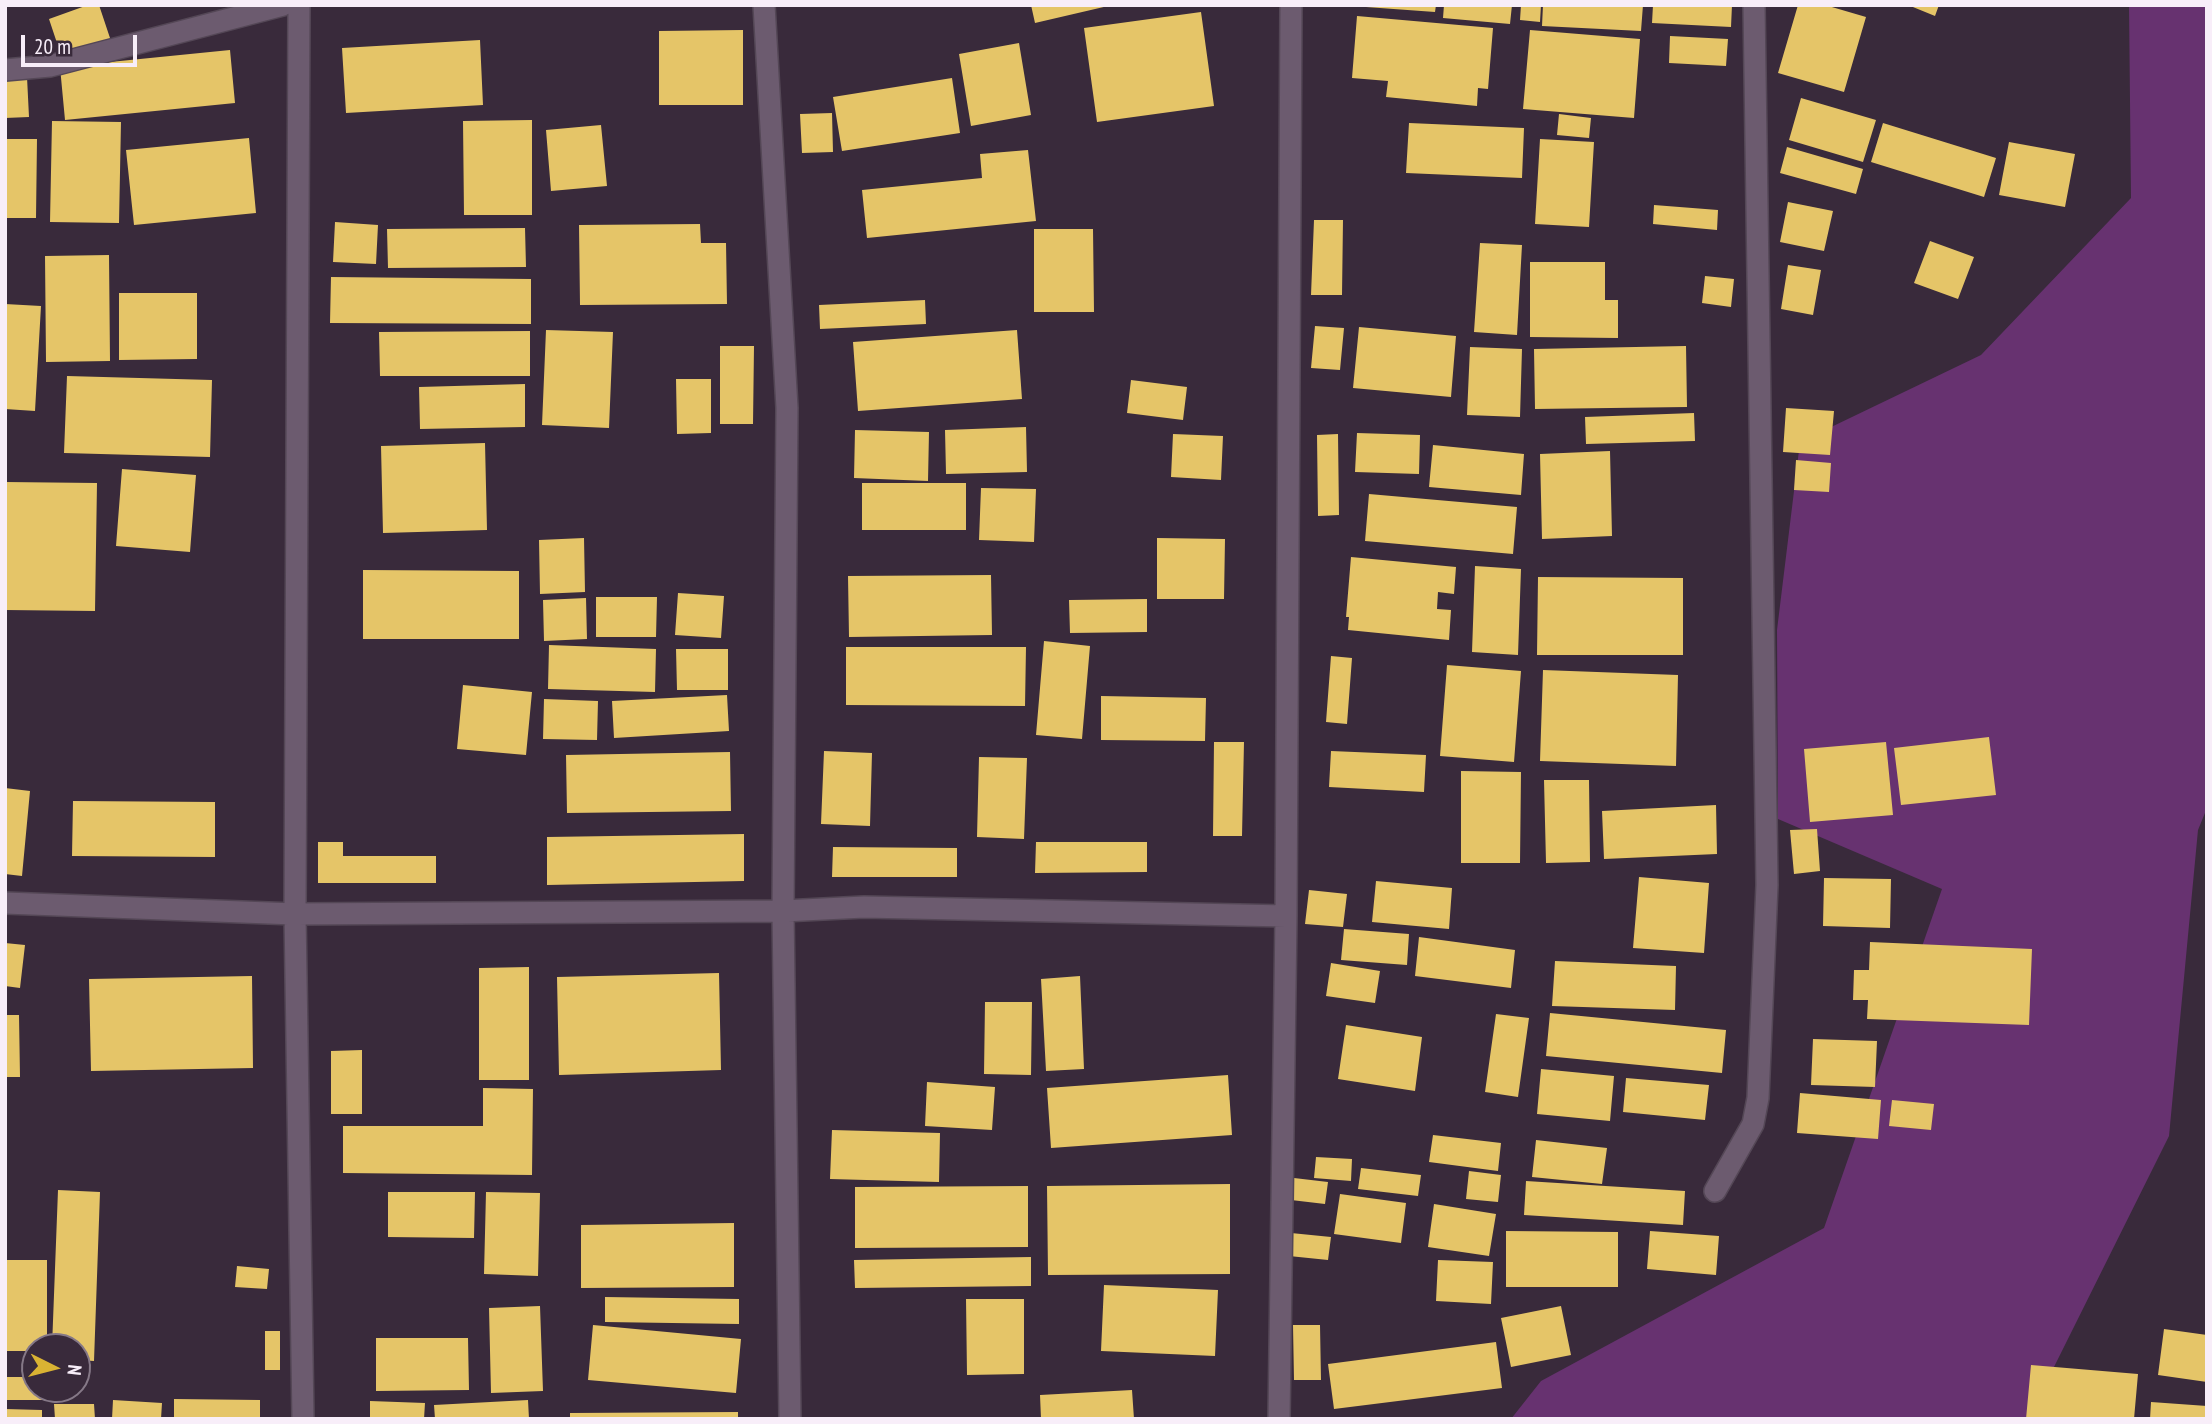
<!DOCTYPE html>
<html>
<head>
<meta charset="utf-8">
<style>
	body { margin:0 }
	#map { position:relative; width:2212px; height:1424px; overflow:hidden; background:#392a3b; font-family:"PT Sans Narrow",sans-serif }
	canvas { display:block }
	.frame { position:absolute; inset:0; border:7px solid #f8eef9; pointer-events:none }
	.north { position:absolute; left:21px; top:1333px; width:70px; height:70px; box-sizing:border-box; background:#392a3b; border:2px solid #857887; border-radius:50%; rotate:96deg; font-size:19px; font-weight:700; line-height:28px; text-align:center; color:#f8eef9 }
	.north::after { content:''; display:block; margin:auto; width:24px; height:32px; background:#dab333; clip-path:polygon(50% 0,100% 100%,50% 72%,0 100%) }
	.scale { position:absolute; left:21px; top:35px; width:116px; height:32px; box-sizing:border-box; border:4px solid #f8eef9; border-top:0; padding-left:9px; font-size:21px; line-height:24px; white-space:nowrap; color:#f8eef9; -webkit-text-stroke:5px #392a3b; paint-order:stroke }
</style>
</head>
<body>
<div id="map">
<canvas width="2212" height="1424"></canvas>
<div class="frame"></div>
<div class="north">N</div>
<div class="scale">20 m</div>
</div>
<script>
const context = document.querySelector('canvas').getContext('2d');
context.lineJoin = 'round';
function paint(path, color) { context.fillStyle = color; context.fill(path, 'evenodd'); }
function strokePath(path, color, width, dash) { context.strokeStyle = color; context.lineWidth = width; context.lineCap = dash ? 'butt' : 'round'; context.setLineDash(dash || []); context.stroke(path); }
const green = new Path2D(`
	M2129,5H2207V808L2198,830L2169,1136L2048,1379L2038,1419H1511L1541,1381L1824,1228L1942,889L1778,819L1777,630L1800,442L1981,355L2131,198Z`);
const building = new Path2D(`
	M88,5H99L111,41L62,58L49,19Z
	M1031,5H1108V6L1035,23Z
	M1366,5H1436L1435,12L1366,7Z
	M1444,5H1512L1510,24L1443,18Z
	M1521,5H1541L1540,22L1520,20Z
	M1543,5H1643L1641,31L1542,26Z
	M1653,5H1732L1731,27L1652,23Z
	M1798,5H1825L1866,17L1844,92L1778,73Z
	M1908,5H1939L1935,16Z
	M1201,12L1214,106L1097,122L1084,28Z
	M1357,16L1493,28L1488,89L1478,88L1477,106L1386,97L1388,81L1352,78Z
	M743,30V105H659V31Z
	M1530,30L1640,39L1634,118L1523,109Z
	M1670,36L1728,39L1726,66L1669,63Z
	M480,40L483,105L346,113L342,48Z
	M1019,43L1031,115L971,126L959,54Z
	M230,50L235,103L65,120L60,67Z
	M27,77L29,117L5,118V78Z
	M952,78L960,133L842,151L833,97Z
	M1801,98L1876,120L1863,162L1789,140Z
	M832,113L833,152L802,153L800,114Z
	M1559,114L1591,118L1589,138L1557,135Z
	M532,120V215H464L463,121Z
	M52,121L121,122L119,223L50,222Z
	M1409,123L1524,128L1522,178L1406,173Z
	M1883,123L1996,158L1984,197L1871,162Z
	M601,125L607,186L551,191L546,130Z
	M249,138L256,213L134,225L126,150Z
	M5,139H37L36,218H5Z
	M1540,139L1594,142L1589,227L1535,224Z
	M2009,142L2075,154L2065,207L1999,195Z
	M1787,147L1863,169L1856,194L1780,173Z
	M1028,150L1036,221L867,238L862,190L982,178L980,154Z
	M1788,202L1833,211L1824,251L1780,242Z
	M1654,205L1718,210L1717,230L1653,224Z
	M1314,220H1343L1342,295H1311Z
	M335,222L378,225L376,264L333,262Z
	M700,224L701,243H726L727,304L580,305L579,225Z
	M525,228L526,267L388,268L387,229Z
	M1034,229H1093L1094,312H1034Z
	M1930,241L1974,257L1958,299L1914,283Z
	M1480,243L1522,245L1517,335L1474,332Z
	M109,255L110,361L46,362L45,256Z
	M1530,262H1605V300H1618V338L1530,337Z
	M1788,265L1821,270L1813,315L1781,309Z
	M1705,276L1734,279L1731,307L1702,303Z
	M331,277L531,279V324L330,323Z
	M119,293H197V359L119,360Z
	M925,300L926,324L820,329L819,305Z
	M5,304L41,306L35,411L5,409Z
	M1315,326L1344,328L1340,370L1311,368Z
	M1359,327L1456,336L1451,397L1353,388Z
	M546,330L613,332L609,428L542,425Z
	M1017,330L1022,399L858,411L853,342Z
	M530,331V376H380L379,332Z
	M720,346H754L753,424H720Z
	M1686,346L1687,407L1535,409L1534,349Z
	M1470,347L1522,349L1520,417L1467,415Z
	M67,376L212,380L210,457L64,453Z
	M676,379H711V433L677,434Z
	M1131,380L1187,387L1183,420L1127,413Z
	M525,384V427L420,429L419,387Z
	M1786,408L1834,411L1830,455L1783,452Z
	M1694,413L1695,441L1586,444L1585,417Z
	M1026,427L1027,472L946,474L945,430Z
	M855,430L929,432L928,481L854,478Z
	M1357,433L1420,435L1419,474L1355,472Z
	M1173,434L1223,436L1221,480L1171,477Z
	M1338,434L1339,515L1318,516L1317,435Z
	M485,443L487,530L383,533L381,446Z
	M1433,445L1524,454L1521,495L1429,487Z
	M1610,451L1612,536L1542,539L1540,454Z
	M1796,460L1831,463L1829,492L1794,490Z
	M122,469L196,475L190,552L116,546Z
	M5,482L97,483L95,611L5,610Z
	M862,483H966V530H862Z
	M981,488L1036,489L1034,542L979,540Z
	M1369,494L1517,507L1513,554L1365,541Z
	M584,538L585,592L540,594L539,540Z
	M1157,538L1225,539L1224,599H1157Z
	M1351,557L1456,567L1454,594L1438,592L1437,609L1451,610L1449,640L1348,630L1349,617H1346Z
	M1475,566L1521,569L1518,655L1472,652Z
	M363,570L519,571V639H363Z
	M991,575L992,635L849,637L848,576Z
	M1538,577L1683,578V655H1537Z
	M678,593L724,596L721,638L675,635Z
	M596,597H657L656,637H596Z
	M586,598L587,639L544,641L543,600Z
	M1147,599V632L1070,633L1069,600Z
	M1044,641L1090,646L1082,739L1036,735Z
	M549,645L656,649L655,692L548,689Z
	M846,647H1026L1025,706L846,705Z
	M676,649H728V690H677Z
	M1331,656L1352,658L1347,724L1326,722Z
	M1447,665L1521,671L1514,762L1440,756Z
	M1543,670L1678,675L1676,766L1540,761Z
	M463,685L532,692L526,755L457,749Z
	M727,695L729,731L614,738L612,701Z
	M1101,696L1206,698L1205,741L1101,740Z
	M544,699L598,701L597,740L543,739Z
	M1989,737L1996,795L1901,805L1894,748Z
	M1214,742H1244L1242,836H1213Z
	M1886,742L1893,815L1810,822L1804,749Z
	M824,751L872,753L870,826L821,824Z
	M1331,751L1426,755L1424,792L1329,787Z
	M730,752L731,811L567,813L566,755Z
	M979,757L1027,758L1024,839L977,837Z
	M1461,771L1521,772L1520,863H1461Z
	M1544,780H1589L1590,862L1546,863Z
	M5,788L30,791L22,876L5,874Z
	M73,801L215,802V857L72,856Z
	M1716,805L1717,854L1604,859L1602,811Z
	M1817,829L1820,871L1794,874L1790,830Z
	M744,834V881L547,885V837Z
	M318,842H343V856H436V883H318Z
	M1036,842H1147V872L1035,873Z
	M833,847L957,848V877H832Z
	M1639,877L1709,883L1704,953L1633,948Z
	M1824,878L1891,879L1890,928L1823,926Z
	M1376,881L1452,888L1449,929L1372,922Z
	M1309,890L1347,894L1343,927L1305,924Z
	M1344,929L1409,934L1407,965L1341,960Z
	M1419,937L1515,950L1511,988L1415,976Z
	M1870,942L2032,949L2029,1025L1867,1019L1868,1000H1853L1854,970H1869Z
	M5,943L25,945L20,988L5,986Z
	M1555,961L1676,966L1675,1010L1552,1006Z
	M1331,963L1380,971L1375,1003L1326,996Z
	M529,967V1080H479V968Z
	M719,973L721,1070L559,1075L557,977Z
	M252,976L253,1068L91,1071L89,979Z
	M1080,976L1084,1069L1046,1071L1041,979Z
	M985,1002H1032L1031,1075L984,1074Z
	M1550,1013L1726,1030L1722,1073L1546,1056Z
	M1496,1014L1529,1018L1518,1097L1485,1092Z
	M5,1015H19L20,1077H5Z
	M1346,1025L1422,1037L1415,1091L1338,1079Z
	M1813,1039L1877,1041L1875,1087L1811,1085Z
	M362,1050V1114H331V1051Z
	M1541,1069L1614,1076L1610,1121L1537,1114Z
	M1228,1075L1232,1135L1051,1148L1047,1088Z
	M1626,1078L1709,1085L1705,1120L1623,1112Z
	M927,1082L995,1087L992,1130L925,1126Z
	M483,1088L533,1089L532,1175L343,1173V1126H483Z
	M1800,1093L1881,1100L1878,1139L1797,1133Z
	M1892,1100L1934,1104L1931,1130L1889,1126Z
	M832,1130L940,1133L939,1182L830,1179Z
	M1433,1135L1501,1143L1498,1171L1429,1162Z
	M1536,1140L1607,1148L1602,1184L1532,1177Z
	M1316,1157L1352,1159L1351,1181L1314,1178Z
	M1361,1168L1421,1175L1418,1196L1358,1189Z
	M1469,1171L1501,1175L1498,1202L1466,1199Z
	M1294,1178L1328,1182L1325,1204L1291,1200Z
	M1526,1181L1685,1191L1683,1225L1524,1215Z
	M1230,1184V1274L1048,1275L1047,1186Z
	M1028,1186V1247L855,1248V1187Z
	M58,1190L100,1192L94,1361L77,1360V1347H52Z
	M388,1192H475L474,1238L388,1237Z
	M486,1192L540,1193L538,1276L484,1274Z
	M1340,1194L1406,1203L1401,1243L1334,1234Z
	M1434,1204L1496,1214L1489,1256L1428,1247Z
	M734,1223V1287L581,1288V1225Z
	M1506,1231L1618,1232V1287H1506Z
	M1650,1231L1719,1236L1716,1275L1647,1269Z
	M1291,1233L1331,1237L1328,1260L1289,1256Z
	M1031,1257V1286L855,1288L854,1260Z
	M5,1260H47V1347H35V1351H5Z
	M1438,1260L1493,1262L1491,1304L1436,1301Z
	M237,1266L269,1269L267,1289L235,1287Z
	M1104,1285L1218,1290L1215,1356L1101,1351Z
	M605,1297L739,1299V1324L605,1322Z
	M966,1299H1024V1374L967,1375Z
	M540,1306L543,1391L491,1393L489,1308Z
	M1561,1306L1571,1355L1511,1367L1501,1318Z
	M593,1325L741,1339L736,1393L588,1380Z
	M1293,1325H1320L1321,1380H1294Z
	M2164,1329L2207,1335V1382L2158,1375Z
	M265,1331H280V1370H265Z
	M376,1338H468L469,1390L376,1391Z
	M1496,1342L1502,1388L1334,1409L1328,1364Z
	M2031,1365L2138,1374L2134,1419H2026Z
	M5,1377H35V1389H45V1400H5Z
	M1132,1390L1134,1419H1041L1040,1395Z
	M174,1399L260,1400V1419H174Z
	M113,1400L162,1403L161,1419H112Z
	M528,1400L529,1419H435L434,1405Z
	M370,1401L425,1403L424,1419H370Z
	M2151,1402L2207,1406V1419H2150Z
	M54,1404H94L95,1419H55Z
	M5,1409L42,1410V1419H5Z
	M738,1412V1419H570V1413Z`);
const minor = new Path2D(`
	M299,5L295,914L303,1419
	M764,5L787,408L783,911L790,1419
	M5,70L50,66L283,5
	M5,903L295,914L783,911L864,907L1286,916
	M1715,1191L1753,1124L1758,1098L1767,885L1754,5
	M1279,1419L1286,916L1291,5`);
paint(green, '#673270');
paint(building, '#e5c568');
strokePath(minor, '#544756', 24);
strokePath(minor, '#6c5b6f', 21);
</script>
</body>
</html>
